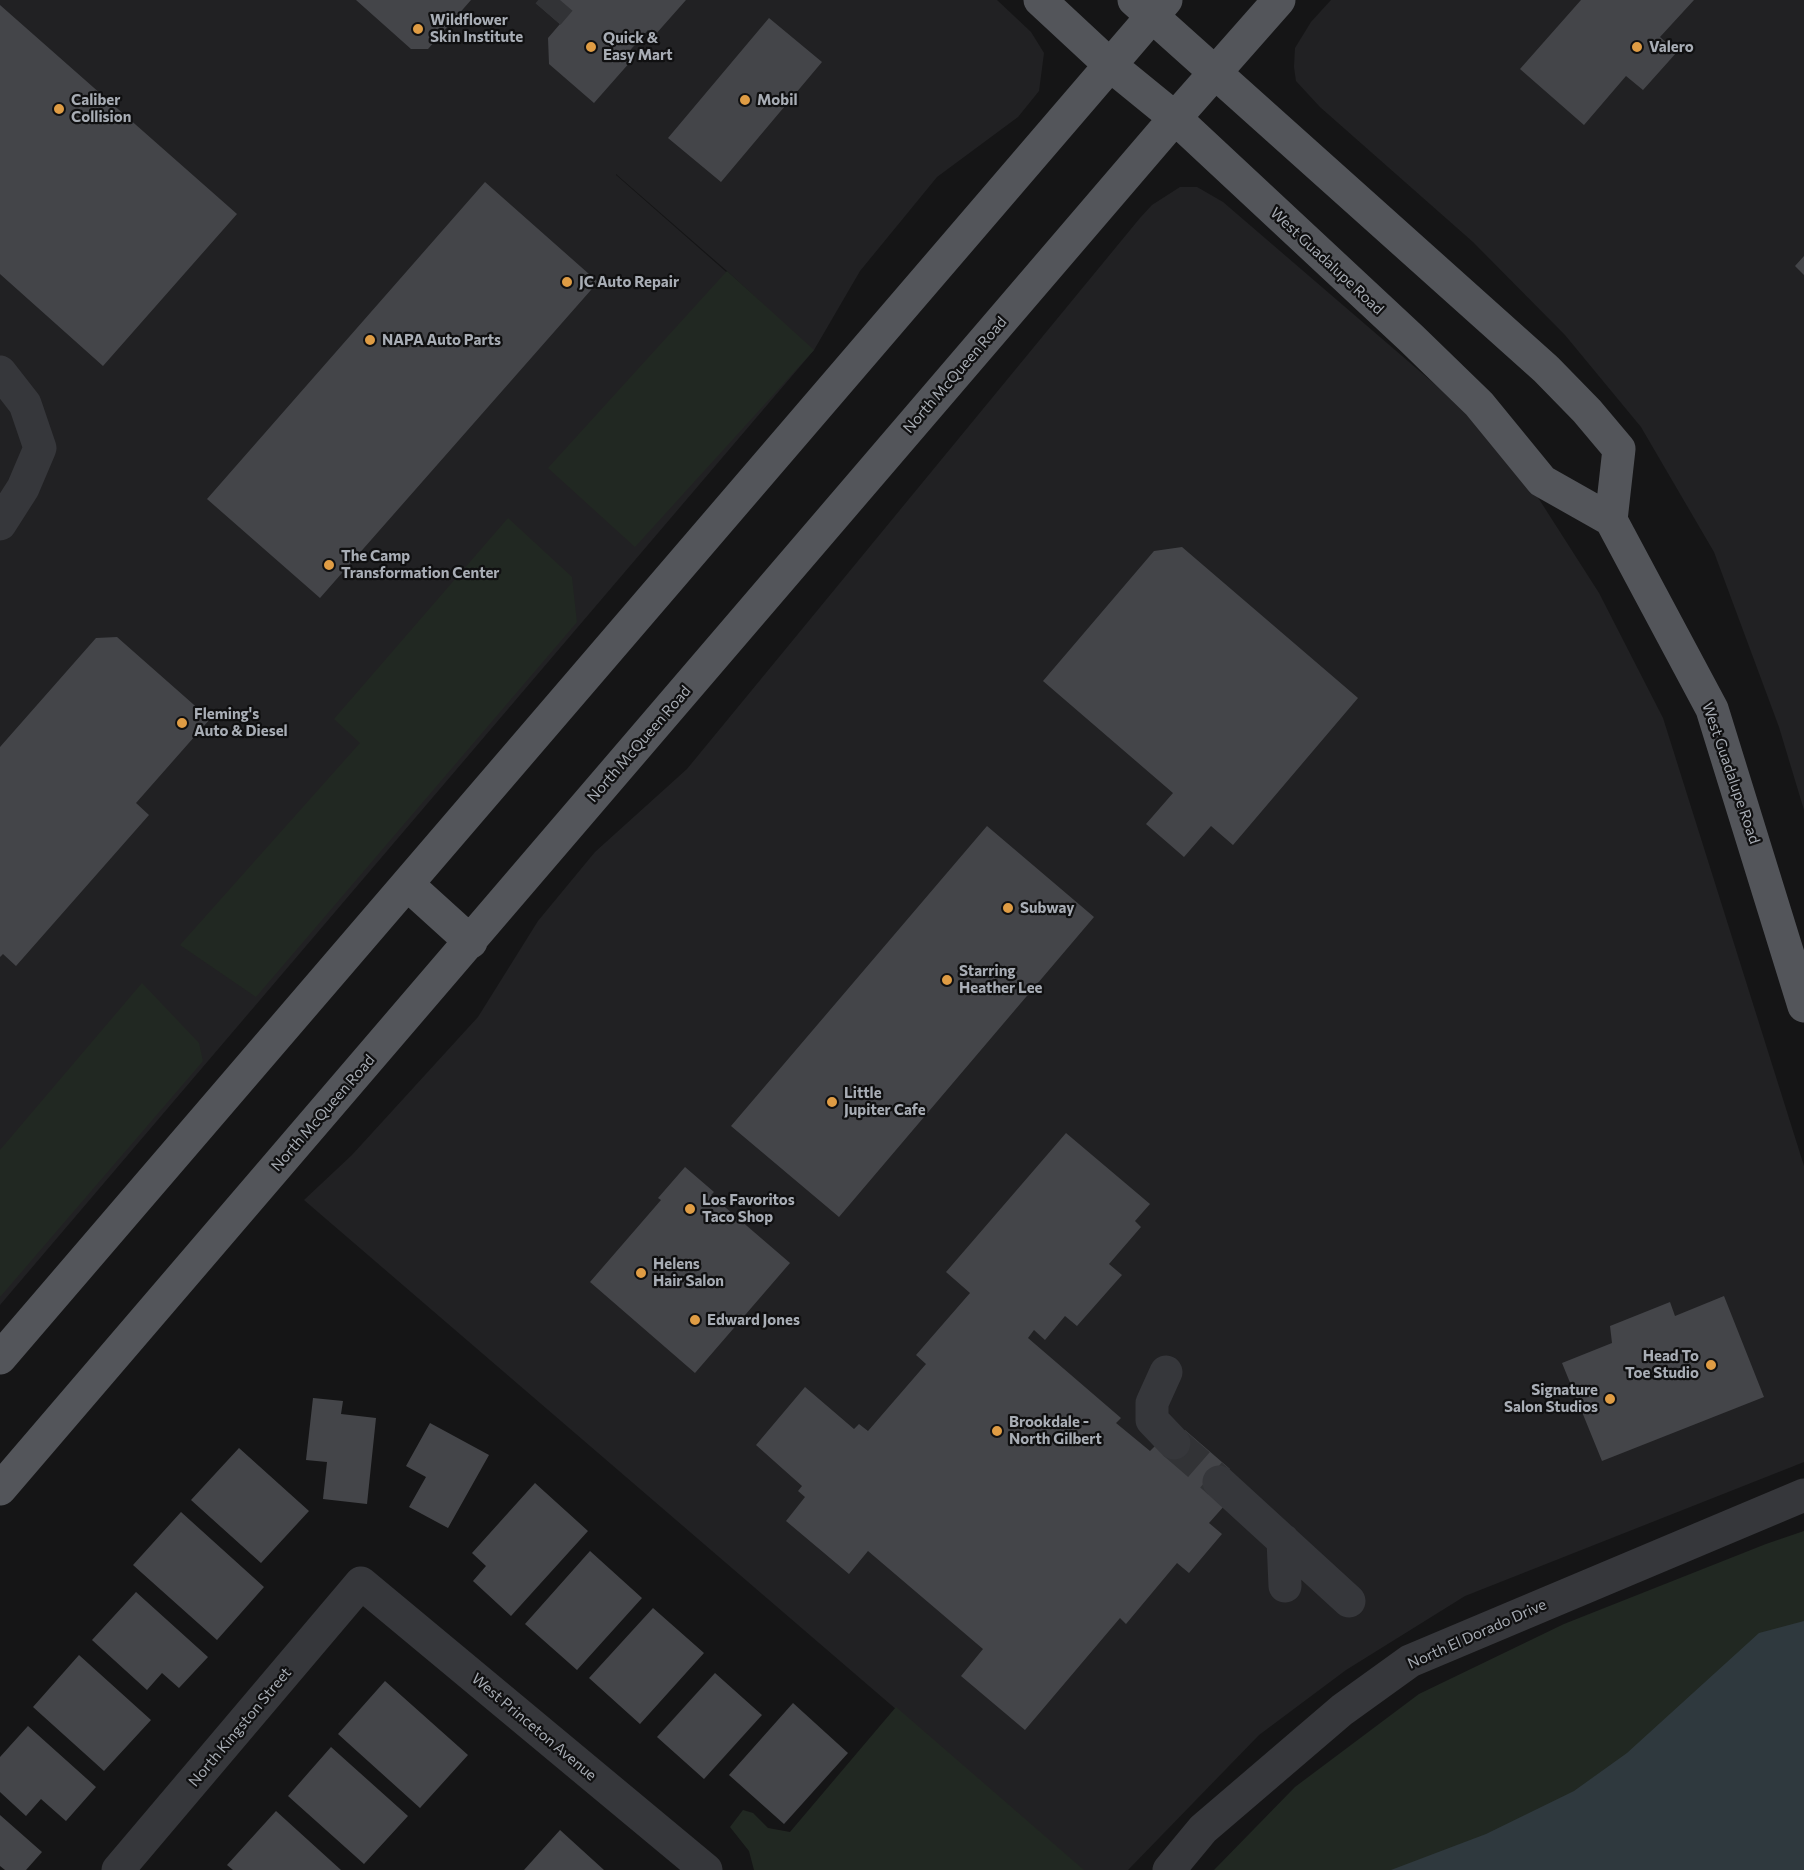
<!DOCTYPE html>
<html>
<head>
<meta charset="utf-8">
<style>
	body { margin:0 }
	canvas { display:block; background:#151516 }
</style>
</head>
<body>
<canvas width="1804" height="1870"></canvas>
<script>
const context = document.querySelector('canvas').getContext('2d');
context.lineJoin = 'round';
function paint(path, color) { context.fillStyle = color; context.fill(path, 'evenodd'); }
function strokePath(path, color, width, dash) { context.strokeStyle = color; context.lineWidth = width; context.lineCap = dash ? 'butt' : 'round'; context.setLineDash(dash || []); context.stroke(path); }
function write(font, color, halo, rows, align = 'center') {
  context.font = font + ' Commissioner,sans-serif'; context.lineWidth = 4.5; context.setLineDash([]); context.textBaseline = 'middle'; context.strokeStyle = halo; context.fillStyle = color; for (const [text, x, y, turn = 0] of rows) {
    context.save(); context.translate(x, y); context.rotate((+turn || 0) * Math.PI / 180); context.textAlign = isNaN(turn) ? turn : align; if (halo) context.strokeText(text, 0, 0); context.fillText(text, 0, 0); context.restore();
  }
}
const built = new Path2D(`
	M0,0H997L1031,32L1044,53L1039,91L1018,117L937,177L860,271L814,350L0,1305ZM616,174L727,271L766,307L616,175Z
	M1331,0H1804V810L1779,727L1714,552L1641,427L1565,335L1473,242L1320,107L1296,81L1294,67L1295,48L1311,22Z
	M1180,187H1197L1223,202L1459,405L1521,471L1599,593L1663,718L1804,1166V1462L1465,1596L1346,1670L1259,1735L1128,1870H1083L304,1200L352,1155L478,1017L538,921L595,852L687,769L1140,218L1152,205Z`);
const green = new Path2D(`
	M727,271L814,350L635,547L548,468Z
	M508,518L572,577L577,622L256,997L180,945L360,743L334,719Z
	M142,983L199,1043L203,1061L0,1297V1150Z
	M1804,1531V1870H1214L1295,1787L1419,1694L1564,1624L1766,1544Z
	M896,1707L1084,1870H754L749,1851L730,1827L743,1810L753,1813L768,1828L790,1832Z`);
const water = new Path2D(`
	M1804,1621V1870H1391L1486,1834L1574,1791L1627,1753L1759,1633Z`);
const building = new Path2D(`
	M356,0H471L428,49H411Z
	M541,0H686L655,35L648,30L625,56L631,61L594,103L549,64L548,38L560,24L537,4Z
	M1581,0H1694L1660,37L1677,52L1643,90L1626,76L1584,125L1520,69Z
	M0,5L237,214L103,366L0,274Z
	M769,18L822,62L721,182L668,138Z
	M485,182L598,282L320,598L207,499Z
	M1804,256V275L1795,266Z
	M1182,547L1358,698L1233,845L1211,826L1184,857L1146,824L1173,793L1043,681L1154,551Z
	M117,637L210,719L136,803L149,815L16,966L3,954L0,957V747L96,638Z
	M987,826L1094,917L839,1217L731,1126Z
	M1066,1133L1150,1204L1135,1221L1141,1227L1109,1264L1122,1275L1077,1326L1065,1316L1045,1340L1034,1330L1028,1338L1121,1418L1116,1423L1150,1451L1158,1443L1167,1450L1185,1430L1230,1469L1210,1493L1225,1505L1209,1523L1222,1534L1189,1573L1177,1563L1126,1624L1120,1618L1025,1730L961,1676L983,1649L868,1551L849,1574L786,1521L805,1497L798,1491L802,1486L756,1445L805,1387L854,1429L859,1424L868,1431L926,1364L916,1355L970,1293L946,1272Z
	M685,1167L714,1192L711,1195L790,1263L695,1373L590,1282L661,1200L658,1198Z
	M1724,1296L1764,1397L1602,1461L1562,1363L1612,1343L1610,1326L1670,1302L1675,1316Z
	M313,1398L343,1401L341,1414L376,1418L367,1504L323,1499L327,1462L306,1460Z
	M430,1423L489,1455L448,1528L409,1507L426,1477L406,1466Z
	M239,1448L309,1511L261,1563L191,1500Z
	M535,1483L588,1531L511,1616L473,1581L486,1566L472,1553Z
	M181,1512L264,1587L217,1640L133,1565Z
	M590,1551L642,1598L577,1670L525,1624Z
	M136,1592L208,1657L179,1688L162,1673L147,1690L92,1640Z
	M653,1608L704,1653L640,1724L589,1678Z
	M79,1655L151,1720L104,1771L33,1707Z
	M715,1673L762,1715L704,1779L657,1737Z
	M385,1681L468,1755L420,1808L338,1734Z
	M793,1703L848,1753L784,1824L729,1775Z
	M28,1726L96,1787L66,1821L41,1799L26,1816L0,1792V1757Z
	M331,1747L408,1816L364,1864L288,1796Z
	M276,1811L341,1870H233L227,1865Z
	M0,1815L42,1852L26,1870H5L0,1866Z
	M560,1830L604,1870H524Z`);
const minorTunnel = new Path2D(`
	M548,14L560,0
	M1174,1443L1219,1482`);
const minor = new Path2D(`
	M0,372L25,404L40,448L23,488L0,524
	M1166,1372L1152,1403V1420L1174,1443
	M1219,1482L1349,1601
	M1283,1540L1285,1586
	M118,1870L361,1583L706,1870
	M1169,1870L1203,1829L1342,1710L1410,1661L1804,1495`);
const major = new Path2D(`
	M1040,0L1110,65L1175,118L1412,339L1479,404L1542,481L1611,520L1712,709L1804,1006
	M1134,0L1546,369L1587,411L1619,449L1611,520
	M407,884L471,942
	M0,1358L1166,0
	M0,1489L1175,118L1279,0`);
const markers = [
	[418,29,6,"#df9c44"],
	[591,47,6,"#df9c44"],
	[1637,47,6,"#df9c44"],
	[745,100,6,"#df9c44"],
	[59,109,6,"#df9c44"],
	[567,282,6,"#df9c44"],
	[370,340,6,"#df9c44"],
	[329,565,6,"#df9c44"],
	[182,723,6,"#df9c44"],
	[1008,908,6,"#df9c44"],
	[947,980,6,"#df9c44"],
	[832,1102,6,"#df9c44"],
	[690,1209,6,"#df9c44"],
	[641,1273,6,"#df9c44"],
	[695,1320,6,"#df9c44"],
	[1711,1365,6,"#df9c44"],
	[1610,1399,6,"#df9c44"],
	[997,1431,6,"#df9c44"]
];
const poiNames = [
	["Wildflower",430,20],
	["Skin Institute",430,37],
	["Quick &",603,38],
	["Easy Mart",603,55],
	["Valero",1649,47],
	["Caliber",71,100],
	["Collision",71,117],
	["Mobil",757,100],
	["JC Auto Repair",579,282],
	["NAPA Auto Parts",382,340],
	["The Camp",341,556],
	["Transformation Center",341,573],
	["Fleming's",194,714],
	["Auto & Diesel",194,731],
	["Subway",1020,908],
	["Starring",959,971],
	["Heather Lee",959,988],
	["Little",844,1093],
	["Jupiter Cafe",844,1110],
	["Los Favoritos",702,1200],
	["Taco Shop",702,1217],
	["Helens",653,1264],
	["Hair Salon",653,1281],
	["Edward Jones",707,1320],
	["Head To",1699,1356,"right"],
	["Toe Studio",1699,1373,"right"],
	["Signature",1598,1390,"right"],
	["Salon Studios",1598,1407,"right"],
	["Brookdale -",1009,1422],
	["North Gilbert",1009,1439]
];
const streetNames = [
	["West Guadalupe Road",1327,261,43],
	["North McQueen Road",955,375,-49],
	["North McQueen Road",639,744,-49],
	["West Guadalupe Road",1731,773,71],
	["North McQueen Road",323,1113,-49],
	["North El Dorado Drive",1477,1634,-24],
	["North Kingston Street",240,1727,-50],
	["West Princeton Avenue",534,1727,40]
];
paint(built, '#212123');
paint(green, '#212822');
paint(water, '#2f393e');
paint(building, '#444549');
strokePath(minorTunnel, '#323336', 33, [33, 16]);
strokePath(minor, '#36373b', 33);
strokePath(major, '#53555a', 33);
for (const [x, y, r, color] of markers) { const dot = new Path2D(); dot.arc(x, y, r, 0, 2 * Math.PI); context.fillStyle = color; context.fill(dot); strokePath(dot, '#101011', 2); }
write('bold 15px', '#a8adb5', '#101011', poiNames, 'left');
write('15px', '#a8adb5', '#101011', streetNames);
</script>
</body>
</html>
